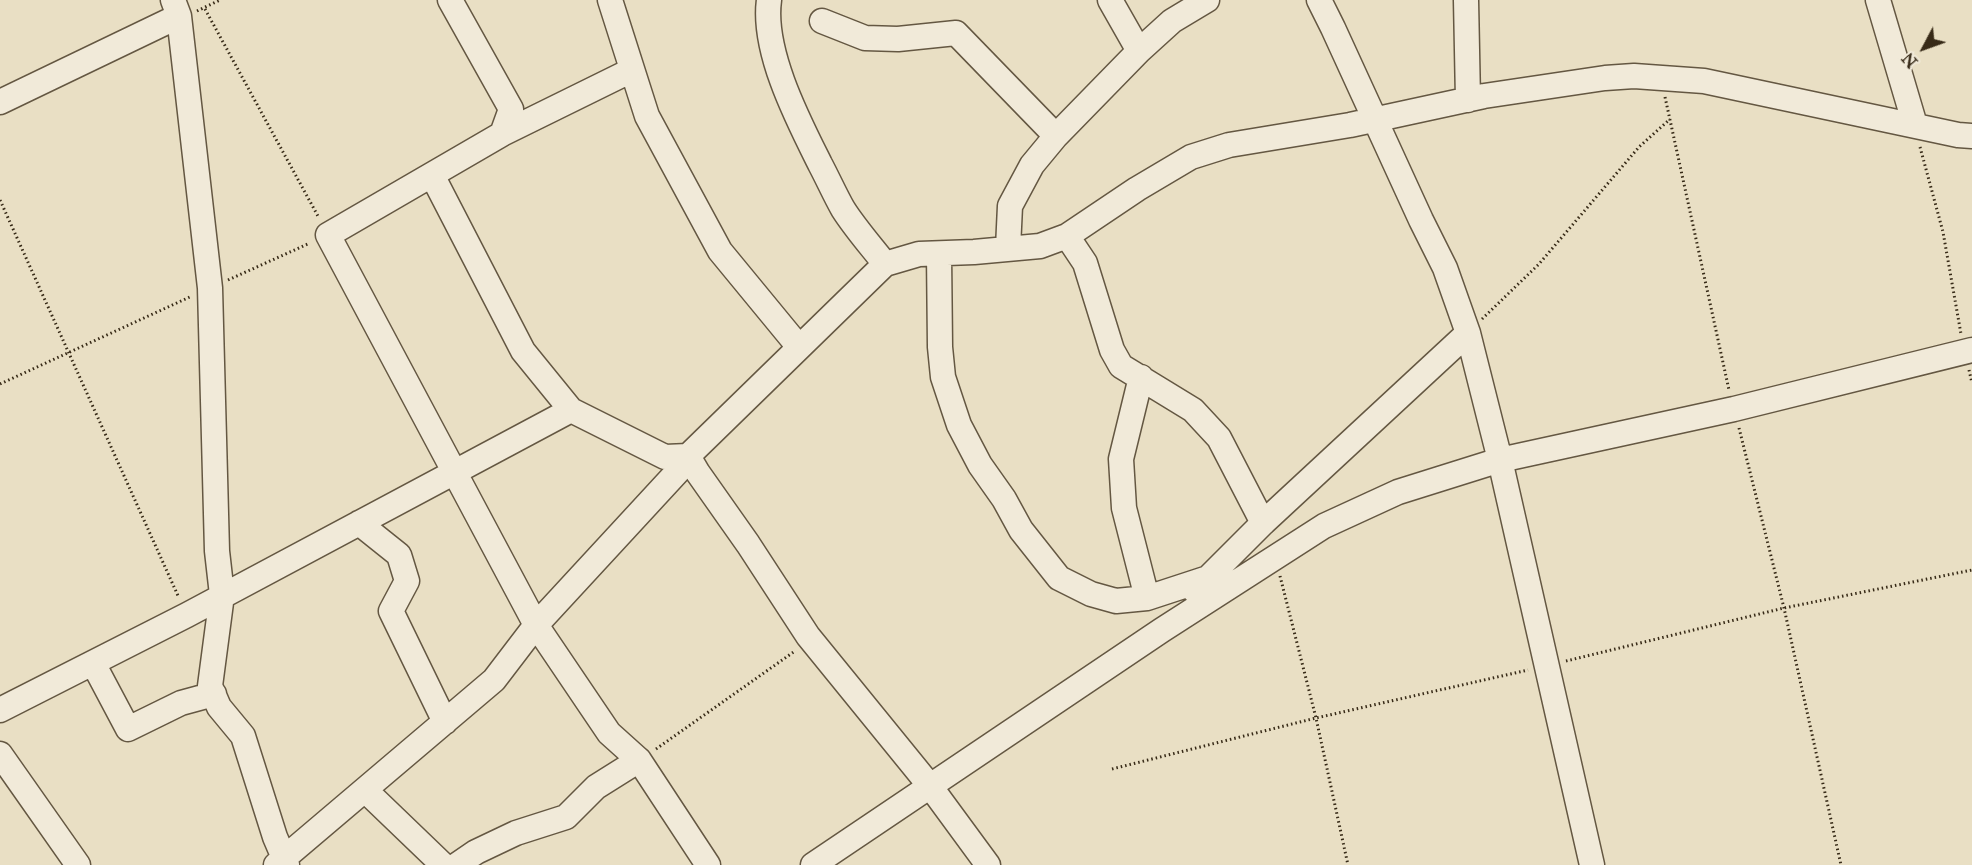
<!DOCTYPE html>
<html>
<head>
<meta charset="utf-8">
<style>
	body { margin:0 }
	#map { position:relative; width:1972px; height:865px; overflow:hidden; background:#e9dfc4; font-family:"IM FELL Great Primer",serif }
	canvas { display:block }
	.north { position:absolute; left:1894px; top:18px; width:60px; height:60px; -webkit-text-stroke:4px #f1ead9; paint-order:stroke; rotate:229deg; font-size:16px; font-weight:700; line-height:24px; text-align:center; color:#372a17 }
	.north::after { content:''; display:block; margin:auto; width:21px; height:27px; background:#372a17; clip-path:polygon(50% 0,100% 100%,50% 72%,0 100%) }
</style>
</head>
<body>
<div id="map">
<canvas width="1972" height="865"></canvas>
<div class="north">N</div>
</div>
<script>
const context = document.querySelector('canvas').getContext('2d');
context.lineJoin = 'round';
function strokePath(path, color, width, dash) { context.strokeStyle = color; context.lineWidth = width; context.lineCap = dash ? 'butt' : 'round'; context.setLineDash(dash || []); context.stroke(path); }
const path = new Path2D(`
	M205,9L319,218
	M197,11L220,0
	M1665,97L1729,390
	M1920,147L1943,232L1961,334
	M0,200L179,598
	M228,280L310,243
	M1482,319L1539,264L1639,147L1670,119
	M1969,370L1972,383
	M0,384L192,296
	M1739,428L1784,608L1841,865
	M1280,576L1316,718L1348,865
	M1566,661L1784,608L1972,570
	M656,749L795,651
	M1112,769L1316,718L1528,670`);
const minor = new Path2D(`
	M173,0L179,16L210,288L217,551L222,595L210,686L219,707L243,736L275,837L287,865
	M450,0L511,109L502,134L328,235L536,625L609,733L639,760L708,865
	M610,0L647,116L720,251L799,347
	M769,0C762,51 798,120 820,164C828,179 835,195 843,209C855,228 871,246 885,264
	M1110,0L1139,51
	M1319,0L1333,28L1421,220L1445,268L1468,333L1500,460L1592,865
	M1466,0L1468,100
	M1878,0L1915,125
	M822,21L865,38L898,39L956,33L1056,136
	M0,102L179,16
	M502,134L632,70
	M432,175L523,351L571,410L665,457L688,456
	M1067,236L1085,263L1112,350L1121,366L1193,410L1219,438L1263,523
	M1008,248L1010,206L1032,165L1056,136L1139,51L1172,21L1207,0
	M939,254L940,347L943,377L959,425L980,465L1004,499L1021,530L1059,578L1091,594L1116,601L1147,598L1205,579
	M1141,377L1121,459L1124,508L1147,598
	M688,456L698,473L748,544L808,636L930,786L988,865
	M359,523L399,555L407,581L391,611L445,722
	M1195,591L1263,523L1468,333
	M93,663L128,729L181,703L214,694
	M0,710L187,615L571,410
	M0,754L78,865
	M365,790L443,865
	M276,865L494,680L536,625L680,469L688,456L885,264L919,254L974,252L1040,246L1067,236L1137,189L1191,157L1229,145L1350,125L1484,96L1605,78L1634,76L1704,81L1958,135L1972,136
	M457,865L476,852L516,833L566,817L596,787L639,760
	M813,865L1162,630L1324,526L1398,492L1500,460L1734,409L1972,350`);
strokePath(minor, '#645742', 27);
strokePath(path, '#372a17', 3, [1.5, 3]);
strokePath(minor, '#f1ead9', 24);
</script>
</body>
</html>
